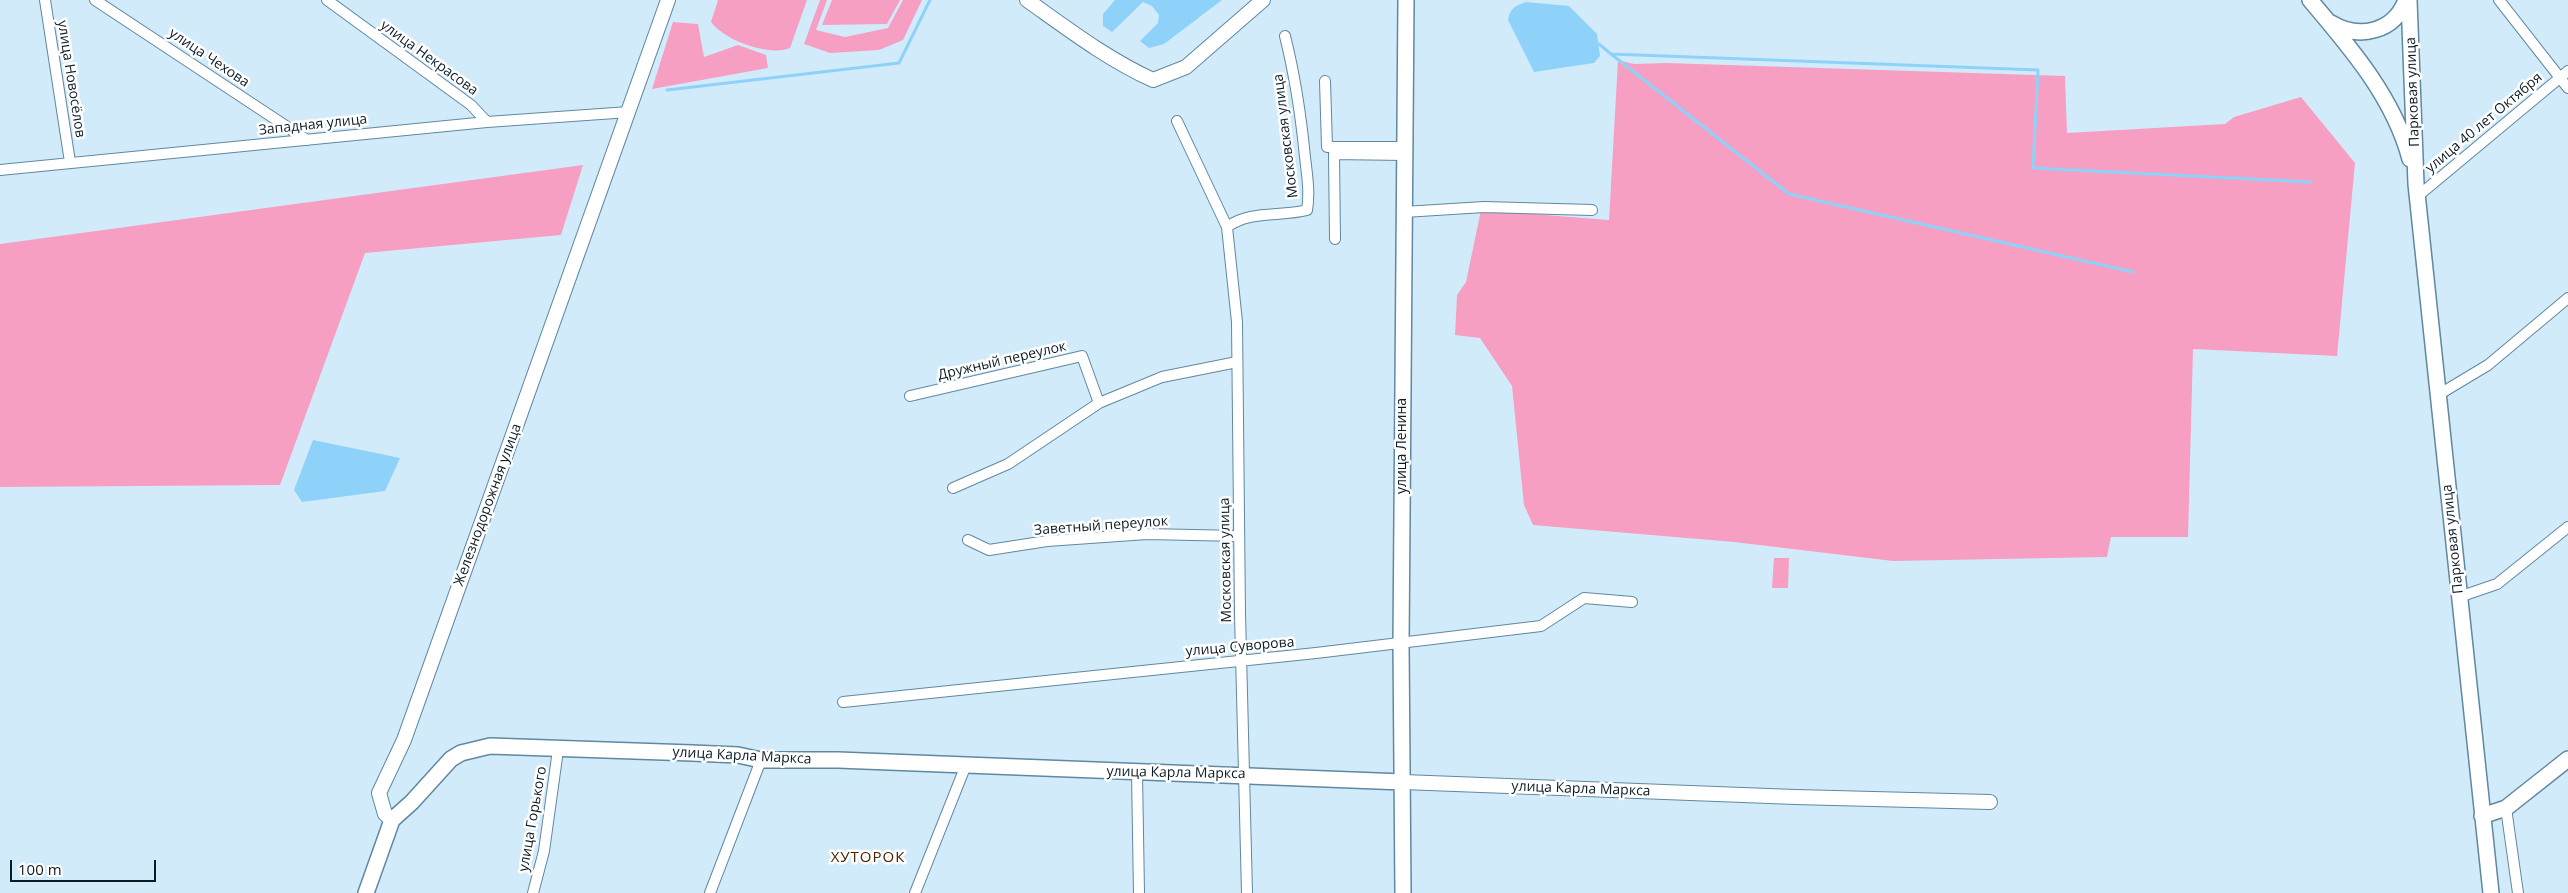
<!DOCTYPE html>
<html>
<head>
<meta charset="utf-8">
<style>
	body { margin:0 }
	#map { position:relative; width:2568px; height:893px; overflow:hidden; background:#d2ebfb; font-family:"Open Sans",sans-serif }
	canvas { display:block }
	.scale { position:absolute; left:10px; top:860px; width:146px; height:22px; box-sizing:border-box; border:2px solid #0c1c25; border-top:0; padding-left:6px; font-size:15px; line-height:18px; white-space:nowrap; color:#0c1c25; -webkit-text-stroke:4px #fff; paint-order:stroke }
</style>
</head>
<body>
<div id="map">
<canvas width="2568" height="893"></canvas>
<div class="scale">100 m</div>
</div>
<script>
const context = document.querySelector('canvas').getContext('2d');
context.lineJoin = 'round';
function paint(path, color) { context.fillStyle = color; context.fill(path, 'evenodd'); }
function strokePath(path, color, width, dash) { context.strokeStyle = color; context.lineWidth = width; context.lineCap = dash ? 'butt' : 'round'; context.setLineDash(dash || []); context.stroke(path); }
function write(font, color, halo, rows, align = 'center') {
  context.font = font + ' "Open Sans",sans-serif'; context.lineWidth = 5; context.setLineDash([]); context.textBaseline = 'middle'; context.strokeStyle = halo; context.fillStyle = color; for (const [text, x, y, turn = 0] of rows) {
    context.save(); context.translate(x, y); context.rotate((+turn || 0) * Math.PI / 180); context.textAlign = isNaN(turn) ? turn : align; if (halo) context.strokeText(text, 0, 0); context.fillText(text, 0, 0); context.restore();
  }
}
const green = new Path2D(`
	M718,0H807L790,48C769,57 724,40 711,22Z
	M820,0H827L816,30L845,37L888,28L903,0H922L903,40L879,50L830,53L804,44Z
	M832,0H900L887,24L822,25Z
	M673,22L698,24L704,57L738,45L766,55L768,68L652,89Z
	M1618,60L1634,64L1667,63L2065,76L2067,133L2225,124L2234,117L2301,97L2355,163L2337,356L2193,349L2188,537H2111L2107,557L1893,561L1734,542L1533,525L1524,505L1512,386L1480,338L1455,335L1457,295L1466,282L1481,210L1609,220Z
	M583,165L561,235L365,253L280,485L0,487V244Z
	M1774,558H1789L1788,588H1772Z`);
const water = new Path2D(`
	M1115,0H1222L1164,44L1149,48L1140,41L1158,23L1159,15L1152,6L1143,2L1112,32L1103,26V14Z
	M1526,2L1569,6L1597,34L1600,56L1594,63L1534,72L1508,20C1510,8 1515,6 1526,2Z
	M313,440L400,458L385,491L302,502L294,490Z`);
const stream = new Path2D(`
	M1599,44L1611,54L2038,70L2033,168L2311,182
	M1611,54L1789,194L2133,272
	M667,90L899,63L930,0`);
const minor = new Path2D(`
	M45,0L70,162
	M95,0L307,140
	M327,0L471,105L487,122
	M2499,0L2568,88
	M1325,81L1327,147H1405
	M1177,121L1227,227
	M0,170L487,122L629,112
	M2418,196L2568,71
	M1404,212L1484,207L1592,210
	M1335,239L1334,154L1405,155
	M2438,395L2488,365L2568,298
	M910,396L1082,356L1099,403
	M953,488L1008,464L1099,403L1162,377L1237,362
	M968,540L989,550L1047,541L1147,534L1239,536
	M2459,597L2497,584L2568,527
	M843,702L1316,653L1541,626L1584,598L1632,602
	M1137,773L1139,893
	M2506,808L2518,893
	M533,893L544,851L558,750
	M710,893L761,760
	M915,893L966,765
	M1247,893L1240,614L1237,322L1227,227C1250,210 1280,217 1307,210C1310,192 1307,175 1305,157C1301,116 1295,76 1285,36`);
const tertiary = new Path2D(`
	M1027,0C1068,29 1107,59 1153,80L1186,67L1263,0
	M1403,782L1795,797L1990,802
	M392,820L385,814L379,793L404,740L668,0`);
const secondary = new Path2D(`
	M2310,0C2350,47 2394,98 2410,159
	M2409,0L2416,184L2491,893
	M2331,23C2359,40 2394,32 2406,0
	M2482,816L2506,808L2568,759
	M366,893L392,820L412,802L451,759L461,753L490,746L692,753L738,755L761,760H838L1403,782
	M1403,893L1401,643L1406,0`);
const streetNames = [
	["улица Чехова",209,58,34],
	["улица Некрасова",429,58,36],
	["улица Новосёлов",71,79,81],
	["Парковая улица",2413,92,-92],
	["улица 40 лет Октября",2484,123,-40],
	["Западная улица",313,125,-6],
	["Московская улица",1286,136,-97],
	["Дружный переулок",1002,361,-13],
	["улица Ленина",1402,446,-90],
	["Железнодорожная улица",488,505,-70],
	["Заветный переулок",1101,526,-4],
	["Парковая улица",2453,539,-96],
	["Московская улица",1226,560,-91],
	["улица Суворова",1240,647,-5],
	["улица Карла Маркса",742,756,3],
	["улица Карла Маркса",1176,773,1],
	["улица Карла Маркса",1581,789,2],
	["улица Горького",533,819,-80]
];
const neighbourhoodNames = [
	["ХУТОРОК",868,858]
];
paint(green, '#f79fc3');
paint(water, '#8ed2f9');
strokePath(stream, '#8ed2f9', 3);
strokePath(minor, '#6088a0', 12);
strokePath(tertiary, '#6088a0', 16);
strokePath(secondary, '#6088a0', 18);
strokePath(minor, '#fff', 10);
strokePath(tertiary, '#fff', 14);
strokePath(secondary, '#fff', 15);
write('14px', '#0c1c25', '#fff', streetNames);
context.letterSpacing = '1px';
write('15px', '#4d2200', '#fff', neighbourhoodNames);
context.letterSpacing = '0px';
</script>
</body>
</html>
